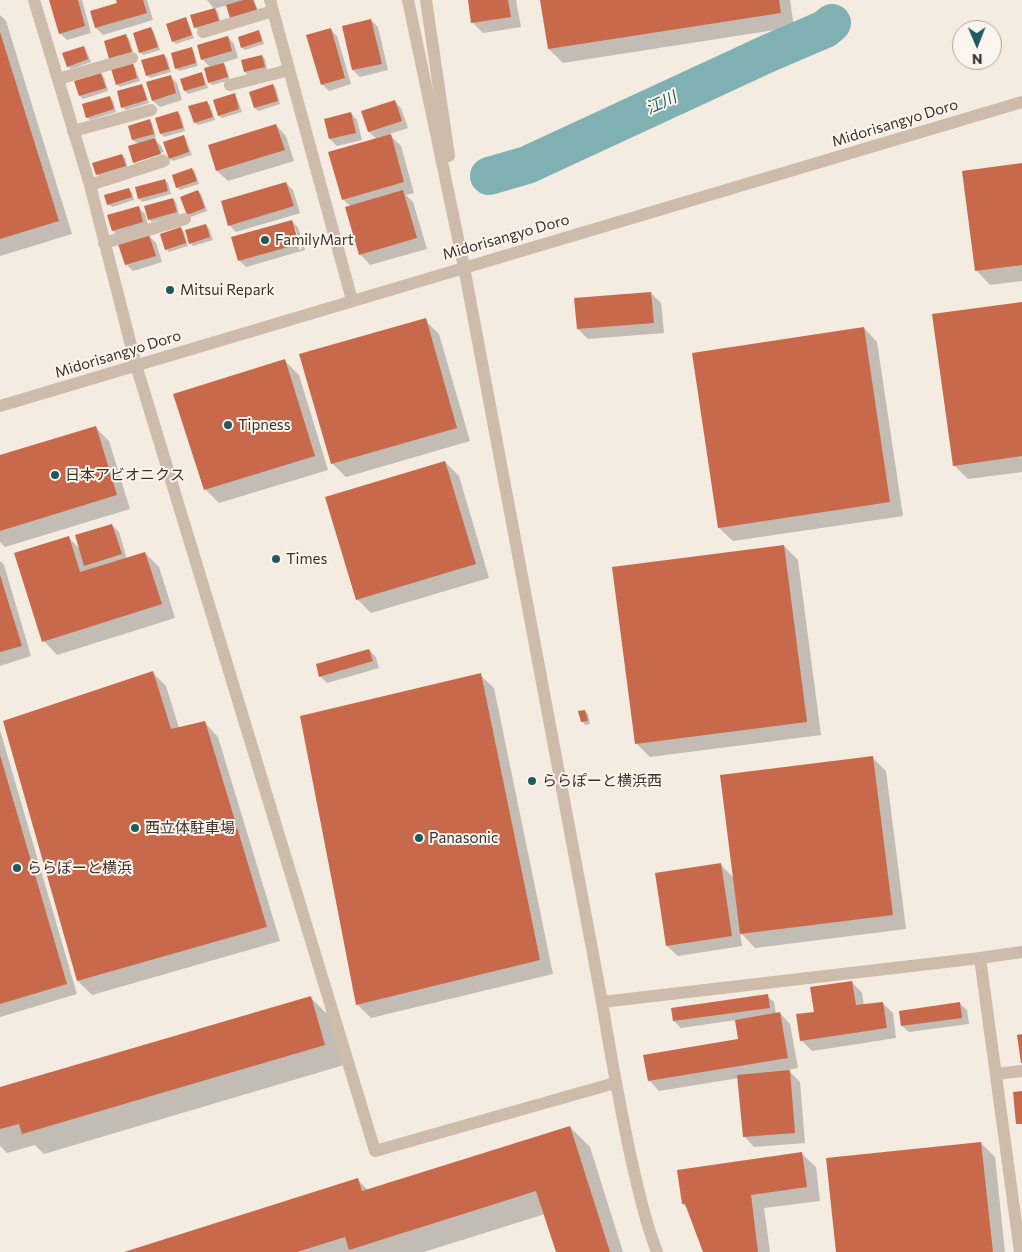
<!DOCTYPE html>
<html>
<head>
<meta charset="utf-8">
<style>
	body { margin:0 }
	#map { position:relative; width:1022px; height:1252px; overflow:hidden; background:#f4ebe1; font-family:Commissioner,sans-serif }
	canvas { display:block }
	.north { position:absolute; left:952px; top:20px; width:50px; height:50px; box-sizing:border-box; background:#fbf5ee; border:1px solid #aea6a0; border-radius:50%; rotate:179deg; font-size:14px; font-weight:700; line-height:20px; text-align:center; color:#3b302b }
	.north::after { content:''; display:block; margin:auto; width:18px; height:22px; background:#1f5a5e; clip-path:polygon(50% 0,100% 100%,50% 72%,0 100%) }
</style>
</head>
<body>
<div id="map">
<canvas width="1022" height="1252"></canvas>
<div class="north">N</div>
</div>
<script>
const context = document.querySelector('canvas').getContext('2d');
context.lineJoin = 'round';
function paint(path, color) { context.fillStyle = color; context.fill(path, 'evenodd'); }
function strokePath(path, color, width, dash) { context.strokeStyle = color; context.lineWidth = width; context.lineCap = dash ? 'butt' : 'round'; context.setLineDash(dash || []); context.stroke(path); }
function write(font, color, halo, rows, align = 'center') {
  context.font = font + ' Commissioner,"Noto Sans JP",sans-serif'; context.lineWidth = 4; context.setLineDash([]); context.textBaseline = 'middle'; context.strokeStyle = halo; context.fillStyle = color; for (const [text, x, y, turn = 0] of rows) {
    context.save(); context.translate(x, y); context.rotate((+turn || 0) * Math.PI / 180); context.textAlign = isNaN(turn) ? turn : align; if (halo) context.strokeText(text, 0, 0); context.fillText(text, 0, 0); context.restore();
  }
}
const shadow = new Path2D(`
	M53,0H82L91,33L67,40L60,33Z
	M118,0H147L153,20L103,35L96,28L91,12L119,4Z
	M207,0H254L259,13L231,17L227,5L214,9Z
	M469,0H516L521,27L483,33L472,22Z
	M541,0H790L794,27L563,63L549,49Z
	M215,9L218,12L221,24L198,30L195,27Z
	M0,15L6,21L72,234L0,256Z
	M185,19L188,22L194,38L176,44L173,41Z
	M371,20L378,27L388,70L360,77L353,70Z
	M151,28L154,32L160,50L143,55L140,52Z
	M330,29L337,36L351,84L329,91L322,84Z
	M258,31L261,35L264,44L245,50L242,47Z
	M126,36L129,39L134,55L113,61Z
	M228,37L234,44L238,58L222,63L226,67L230,80L212,85L209,82L211,68L202,59Z
	M83,47L86,50L91,62L71,69L68,66Z
	M191,49L194,52L198,66L179,71L176,68Z
	M164,55L167,58L171,72L150,78L147,75Z
	M262,56L265,59L267,70L248,75L245,72Z
	M132,64L135,67L140,81L120,87L117,84Z
	M100,74L104,77L108,91L83,99L80,96Z
	M201,74L204,77L208,88L188,94L185,91Z
	M170,76L177,83L182,100L160,107L153,101Z
	M141,85L144,88L149,103L126,110L123,107Z
	M273,85L276,88L280,104L258,111L255,108L250,92Z
	M234,95L237,98L242,112L222,118L219,115Z
	M110,97L113,101L116,112L90,120L87,117Z
	M394,101L401,108L408,128L389,134L401,146L414,193L406,195L413,202L427,249L370,265L360,254L350,206L343,199L377,139L369,132L363,112Z
	M207,102L210,105L215,120L198,125L195,122Z
	M178,113L181,116L185,131L164,137L161,134Z
	M351,113L357,120L362,140L337,146L330,139Z
	M149,120L152,123L156,137L153,138L161,146L164,152L136,161V163L164,154L167,161L141,169L134,162L138,144L133,140L129,126Z
	M276,125L286,136L294,161L228,181L217,171L210,146Z
	M183,136L186,139L192,155L173,161L170,158Z
	M122,155L125,158L128,169L100,177L97,174Z
	M1022,164V281L990,285L977,271L963,172Z
	M192,169L195,172L199,184L180,190L177,187Z
	M165,180L168,183L171,194L142,202L139,198Z
	M286,183L293,190L300,213L236,232L229,225Z
	M128,189L132,192L134,200L112,207L108,204Z
	M198,191L201,194L207,211L191,217L188,214Z
	M173,199L176,202L179,215L152,222L149,219Z
	M138,207L145,214L149,229L120,238L113,231L108,216Z
	M292,221L298,228L305,250L246,267L239,260ZM293,228H295L302,249L299,250Z
	M206,225L209,228L213,240L193,246L190,243Z
	M181,229L184,232L188,246L169,252L166,249Z
	M149,236L156,243L162,262L133,271L126,264Z
	M651,293L661,303L664,333L588,339L578,329Z
	M1022,303V472L968,479L954,465Z
	M425,320L439,334L470,441L346,477L332,463Z
	M864,328L877,342L903,516L733,541L719,528Z
	M285,361L299,375L328,470L219,503L205,489Z
	M95,427L109,441L130,509L5,547L0,542V456Z
	M445,462L459,476L489,578L371,613L357,599Z
	M112,525L119,532L127,559L145,553L159,567L175,618L57,655L44,641L69,538L80,549Z
	M784,546L798,560L821,735L650,757L636,743Z
	M0,561L4,565L31,656L0,666Z
	M369,650L376,657L379,668L327,683L320,676Z
	M152,672L166,686L179,728L205,723L218,737L280,941L92,995L78,981Z
	M480,675L494,688L553,974L371,1018L357,1004Z
	M585,711L588,714L590,724L585,725L582,721Z
	M0,730L77,994L0,1017Z
	M872,757L886,771L906,929L755,948L740,932L742,946L678,956L667,946L721,865L734,878Z
	M852,982L862,993L864,1006L882,1003L893,1013L896,1038L812,1051L801,1040L815,1013Z
	M767,996L774,1002L776,1014L780,1013L790,1024L798,1068L788,1070L800,1082L805,1143L754,1147L744,1136L739,1078L659,1091L649,1080L740,1040L736,1020L681,1028L674,1021L673,1009Z
	M310,997L330,1017L344,1065L44,1154L35,1145L7,1153L0,1146V1089Z
	M960,1004L967,1010L969,1024L909,1032L902,1026Z
	M570,1127L590,1147L623,1252H557L545,1214L424,1252H127L357,1179L368,1190Z
	M981,1143L995,1157L1005,1252H837Z
	M802,1154L816,1167L820,1201L764,1208L770,1252H704L688,1209L683,1204Z`);
const river = new Path2D(`
	M489,176L527,165L769,53L825,29L832,23`);
const building = new Path2D(`
	M49,0H78L85,26L59,34Z
	M116,0H143L147,13L95,28L90,11L117,3Z
	M243,0H253L257,10L230,18L226,5Z
	M468,0H508L511,17L471,23Z
	M540,0H779L781,13L548,49Z
	M215,8L219,21L194,28L190,15Z
	M186,17L192,35L172,42L166,24Z
	M371,19L382,64L352,70L342,26Z
	M151,27L158,47L139,53L133,33Z
	M331,28L345,78L321,85L306,35Z
	M259,30L262,41L241,48L238,37Z
	M0,32L59,221L0,239Z
	M126,34L132,52L109,59L104,41Z
	M228,36L232,51L201,60L197,45Z
	M84,46L88,59L67,67L62,53Z
	M192,47L196,63L175,69L171,53Z
	M164,54L169,69L146,76L141,60Z
	M262,55L265,67L244,72L241,60Z
	M133,63L137,78L116,85L111,69Z
	M224,63L228,77L208,83L204,68Z
	M202,72L205,85L184,91L180,79Z
	M101,73L106,88L79,96L74,81Z
	M171,75L176,93L152,101L146,82Z
	M142,84L147,100L121,108L117,91Z
	M273,84L278,101L254,108L249,92Z
	M235,93L239,109L218,116L213,100Z
	M110,96L114,109L86,118L82,104Z
	M395,100L402,121L368,132L361,111Z
	M207,101L213,117L194,123L188,106Z
	M178,111L183,128L160,134L155,118Z
	M351,112L356,133L329,139L324,119Z
	M150,119L154,134L132,140L128,126Z
	M276,124L285,150L216,171L208,145Z
	M391,134L404,182L342,200L328,152Z
	M184,135L189,152L169,159L163,142Z
	M155,138L161,154L133,163L128,146Z
	M122,154L126,166L96,175L92,163Z
	M1022,163V265L975,271L962,171Z
	M192,168L197,181L176,188L172,175Z
	M165,179L168,191L138,199L135,187Z
	M286,182L294,206L228,226L221,201Z
	M129,188L132,197L107,205L104,195Z
	M198,190L205,208L187,215L180,197Z
	M403,190L417,238L359,255L345,207Z
	M173,198L177,212L148,220L144,206Z
	M139,206L143,222L112,231L107,215Z
	M292,220L299,244L238,261L231,237Z
	M206,224L210,237L189,244L185,230Z
	M181,227L186,243L165,250L160,234Z
	M149,235L156,256L125,265L118,244Z
	M651,292L654,323L577,329L574,298Z
	M1022,302V456L953,466L932,314Z
	M426,318L457,428L331,464L299,354Z
	M864,327L890,502L718,528L692,353Z
	M285,359L315,456L204,490L173,394Z
	M96,426L117,495L0,531V455Z
	M445,461L476,564L356,600L325,497Z
	M112,524L122,554L84,566L75,535Z
	M69,536L80,572L145,552L162,604L42,642L14,553Z
	M784,545L807,722L635,744L612,567Z
	M0,575L22,646L0,652Z
	M369,649L373,661L319,677L316,664Z
	M153,671L171,729L205,721L267,927L77,981L3,721Z
	M481,673L540,960L356,1005L300,716Z
	M585,710L588,721L581,722L578,711Z
	M0,755L67,984L0,1004Z
	M873,756L893,915L740,934L720,775Z
	M721,863L732,936L666,946L655,873Z
	M852,981L856,1005L883,1002L887,1028L800,1041L796,1014L814,1012L810,987Z
	M768,994L770,1008L673,1021L671,1008Z
	M311,996L325,1045L22,1134L19,1124L0,1129V1087Z
	M960,1002L962,1018L901,1026L899,1011Z
	M780,1012L788,1058L648,1081L643,1055L738,1039L735,1020Z
	M1022,1034V1063H1021L1017,1035Z
	M790,1070L795,1133L743,1137L737,1075Z
	M1022,1091V1124H1016L1013,1092Z
	M570,1126L610,1252H556L536,1191L349,1250L345,1237L297,1252H124L358,1178L362,1191Z
	M981,1142L993,1252H836L826,1158Z
	M802,1152L807,1187L751,1195L758,1252H703L685,1204H682L677,1170Z`);
const minor = new Path2D(`
	M34,0L90,185L136,365L375,1151L615,1083
	M270,0L352,300
	M408,0L464,267L602,1002C610,1052 619,1100 629,1149C637,1184 644,1218 657,1252
	M426,0L449,156
	M203,32L273,11
	M58,79L132,58
	M230,85L289,70
	M73,131L151,110
	M90,185L164,161
	M104,243L185,219
	M0,406L1022,102
	M980,958L1020,1252
	M602,1002L980,958L1022,952
	M996,1074L1022,1071`);
const markers = [
	[265,240,5,"#1f5a5e"],
	[170,290,5,"#1f5a5e"],
	[228,425,5,"#1f5a5e"],
	[55,475,5,"#1f5a5e"],
	[276,559,5,"#1f5a5e"],
	[532,781,5,"#1f5a5e"],
	[135,828,5,"#1f5a5e"],
	[419,838,5,"#1f5a5e"],
	[17,868,5,"#1f5a5e"]
];
const streetNames = [
	["Midorisangyo Doro",895,123,-17],
	["Midorisangyo Doro",506,237,-16],
	["Midorisangyo Doro",118,354,-17]
];
const poiNames = [
	["FamilyMart",275,240],
	["Mitsui Repark",180,290],
	["Tipness",238,425],
	["日本アビオニクス",65,475],
	["Times",286,559],
	["ららぽーと横浜西",542,781],
	["西立体駐車場",145,828],
	["Panasonic",429,838],
	["ららぽーと横浜",27,868]
];
const waterNames = [
	["江川",661,103,-25]
];
paint(shadow, '#0003');
strokePath(river, '#7fb0b2', 38);
paint(building, '#c8694b');
strokePath(minor, '#cdbbac', 12);
for (const [x, y, r, color] of markers) { const dot = new Path2D(); dot.arc(x, y, r, 0, 2 * Math.PI); context.fillStyle = color; context.fill(dot); strokePath(dot, '#fbf5ee', 2); }
write('15px', '#3b302b', '#fbf5ee', streetNames);
write('15px', '#3b302b', '#fbf5ee', poiNames, 'left');
write('italic 16px', '#1f5a5e', '#fbf5ee', waterNames);
</script>
</body>
</html>
